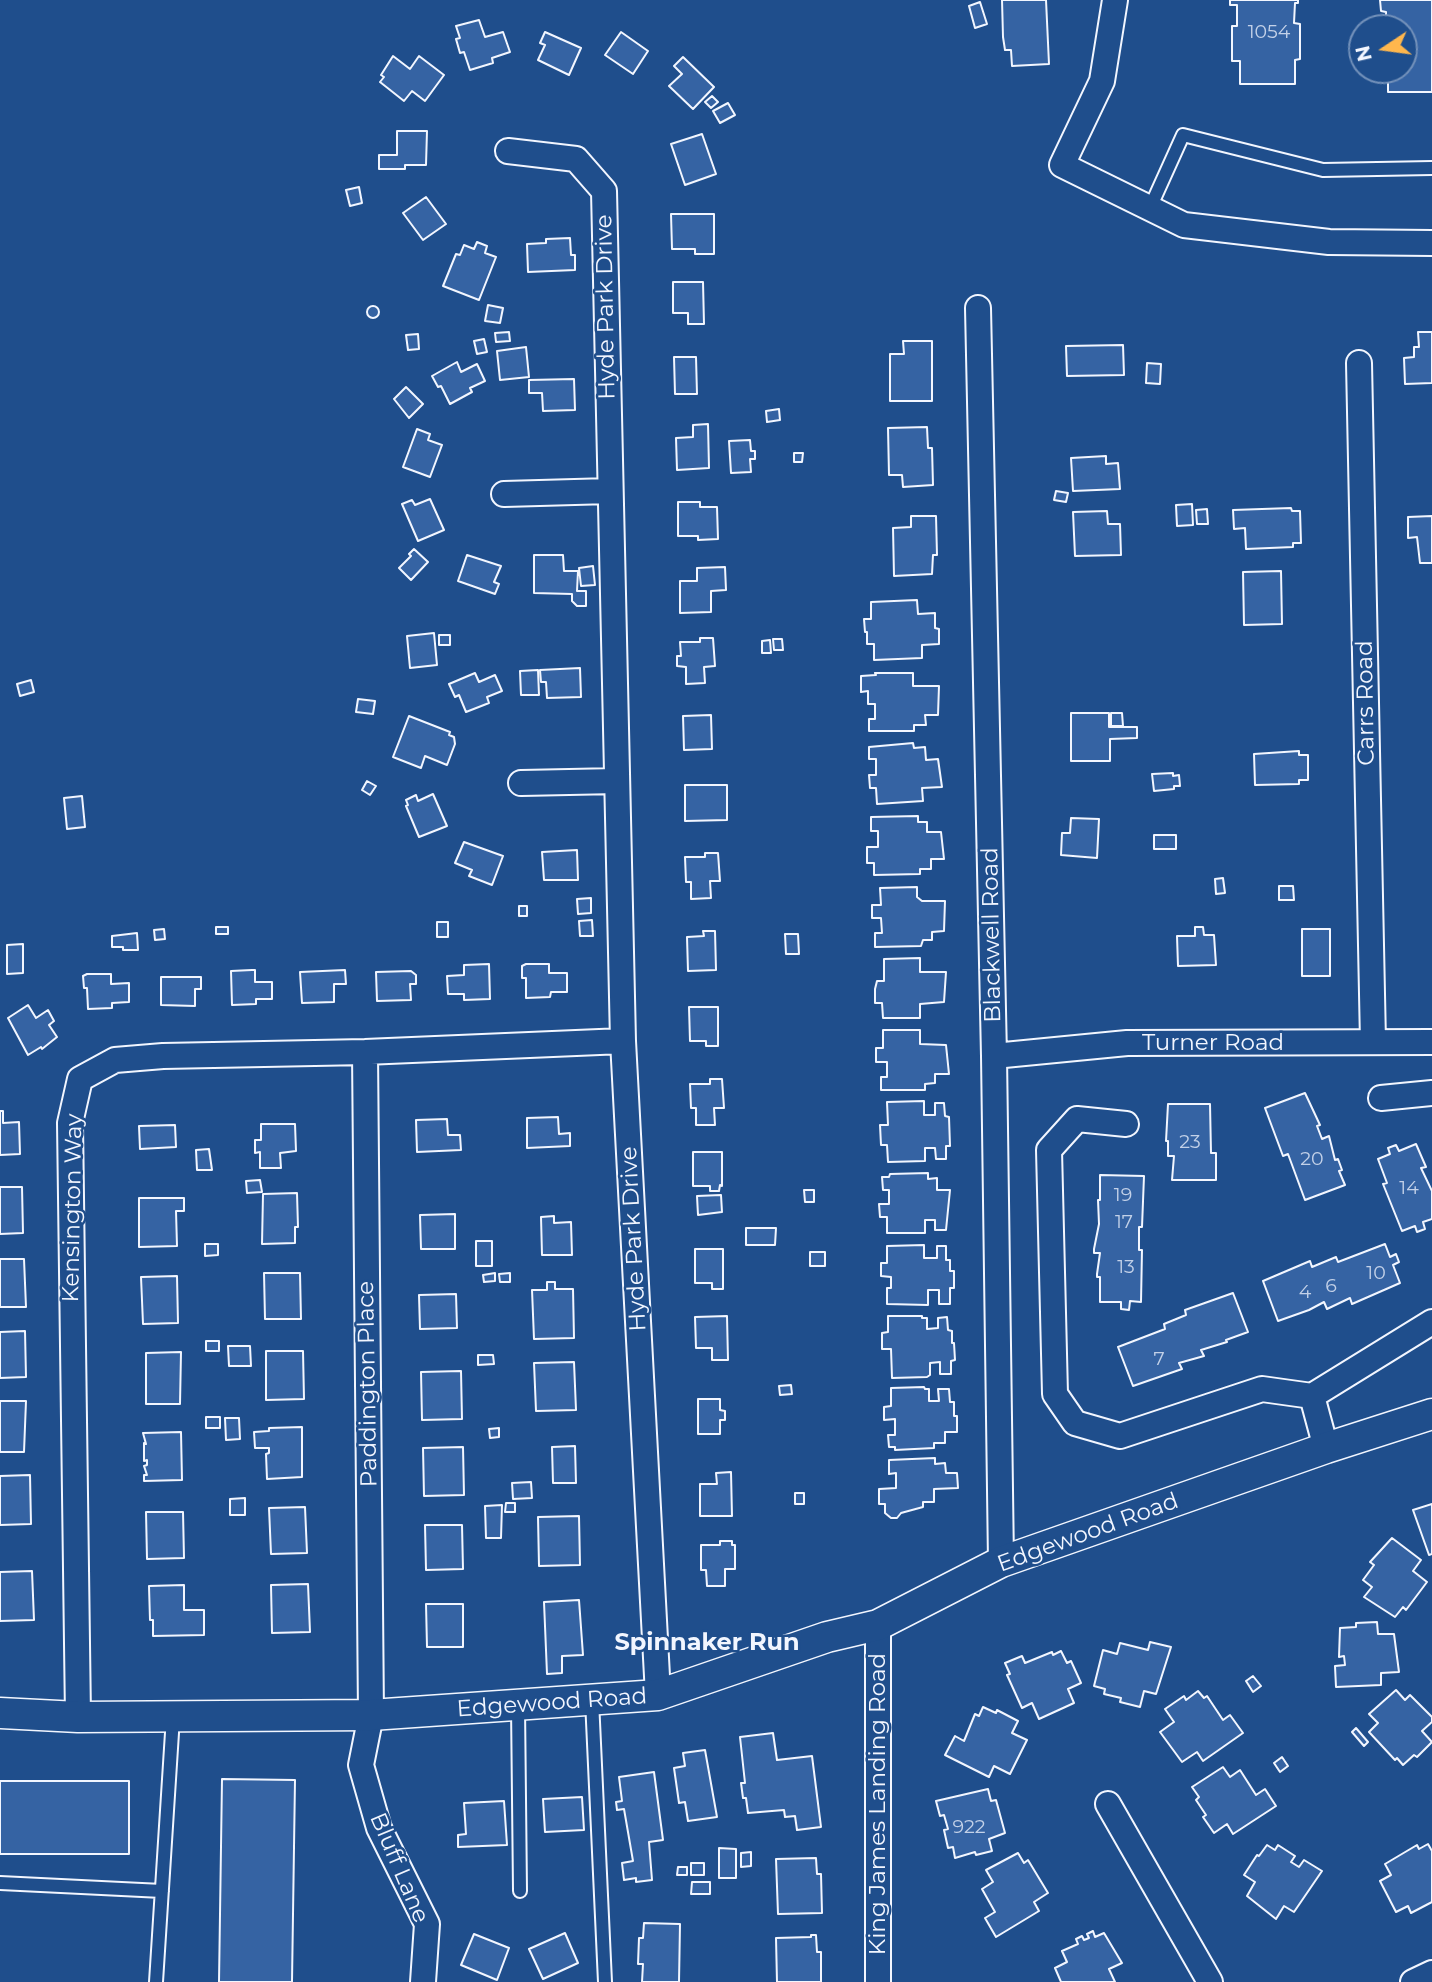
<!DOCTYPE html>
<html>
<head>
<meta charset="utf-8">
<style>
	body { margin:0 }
	#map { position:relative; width:1432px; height:1982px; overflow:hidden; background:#1f4e8c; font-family:Montserrat,sans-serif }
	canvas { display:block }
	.north { position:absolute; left:1348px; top:14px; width:70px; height:70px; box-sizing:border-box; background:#1f4e8c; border:2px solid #7391ba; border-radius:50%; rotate:257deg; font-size:19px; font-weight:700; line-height:28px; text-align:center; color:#f2f6ff }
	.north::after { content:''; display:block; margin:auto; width:24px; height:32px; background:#ffb74d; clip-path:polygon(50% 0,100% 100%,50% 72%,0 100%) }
</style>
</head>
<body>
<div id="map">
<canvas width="1432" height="1982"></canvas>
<div class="north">N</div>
</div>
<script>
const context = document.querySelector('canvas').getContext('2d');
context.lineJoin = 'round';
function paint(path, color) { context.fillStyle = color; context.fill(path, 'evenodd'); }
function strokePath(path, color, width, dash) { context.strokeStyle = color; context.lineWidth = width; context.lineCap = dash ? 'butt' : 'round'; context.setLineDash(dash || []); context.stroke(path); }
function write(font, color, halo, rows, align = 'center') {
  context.font = font + ' Montserrat,sans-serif'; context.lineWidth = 5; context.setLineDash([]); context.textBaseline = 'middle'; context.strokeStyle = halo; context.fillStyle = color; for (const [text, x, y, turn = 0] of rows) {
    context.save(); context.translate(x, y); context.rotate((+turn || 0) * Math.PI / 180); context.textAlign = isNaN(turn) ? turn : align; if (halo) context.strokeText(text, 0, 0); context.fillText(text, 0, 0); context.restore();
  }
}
const building = new Path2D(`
	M1002,0H1046L1049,64L1012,66L1011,50H1005L1003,37Z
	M1230,0H1298V3H1295L1294,23L1300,24V59L1295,60V84H1240V61H1232V26H1237V5H1230Z
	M1380,0H1432V92H1388V70H1404V28H1386V12L1381,11Z
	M980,2L987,24L975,28L969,6Z
	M479,20L485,37L503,32L510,52L492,58L493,63L470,70L464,52L460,53L456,39L460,38L456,26Z
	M545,32L581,48L569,75L538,60L545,45L540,43Z
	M621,32L648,51L633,74L605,55Z
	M393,56L410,69L419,56L444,75L425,101L412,91L404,101L380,82L384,77L381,75Z
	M683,57L714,87L693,109L669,86L682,74L674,66Z
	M712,96L718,102L711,108L705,102Z
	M728,103L735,115L720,123L713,111Z
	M397,131H427L426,165H405V169H379V155H397Z
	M702,134L716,174L685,185L671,144Z
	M359,187L362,203L350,206L346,190Z
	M426,197L446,224L423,240L403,213Z
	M671,214H714V254H695V249H672Z
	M570,238L571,255H575V270L528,272L527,244L546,243V239Z
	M477,242L487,246L485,253L496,257L479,300L443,286L456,254L460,255L464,245L474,249Z
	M673,282H703L704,324H688V313H673Z
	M488,305L503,308L500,323L485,321Z
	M367 312a6 6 0 1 1 12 0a6 6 0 1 1-12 0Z
	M509,332L510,341L496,342L495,333Z
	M1418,332H1432V383L1405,384L1404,358L1414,357V347H1419Z
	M418,334L419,349L408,350L406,335Z
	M484,339L487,352L477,354L474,341Z
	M903,341H932V401H890V354H904Z
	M1123,345L1124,375L1067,376L1066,346Z
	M526,347L529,377L500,380L497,351Z
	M674,357H696L697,394H675Z
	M457,362L461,372L477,364L485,381L470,388L472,392L450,404L441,386L438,387L432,376Z
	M1147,363L1161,364L1160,384L1146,383Z
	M574,379L575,410L543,411L542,393H529V380Z
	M406,387L423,404L409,418L394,399Z
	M779,409L780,420L767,422L766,411Z
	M708,424L709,468L677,470L676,438L693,437V425Z
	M927,427L928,448H932L933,485L903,487L902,475H889L888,428Z
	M417,429L430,434L428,440L442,445L430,477L403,467Z
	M750,440L751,451H755V459H750L751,472L731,473L729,441Z
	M794,453H803L802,462H794Z
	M1106,456V464L1118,463L1120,489L1073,491L1071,458Z
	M1056,491L1068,493L1066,502L1054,500Z
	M430,499L444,530L418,541L402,504L412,500L415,505Z
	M678,502H700V507H717L718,539L698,540V536H678Z
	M1192,504L1193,525L1177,526L1176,505Z
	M1291,508L1292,511H1300L1301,543H1293V547L1246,549L1245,528L1234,529L1233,510Z
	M1207,509L1208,524H1197L1196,510Z
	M1107,511L1108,524H1120L1121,555L1075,556L1073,512Z
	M911,516H936L937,555H933L932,574L894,576L893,528L911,527Z
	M1432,516V563H1420L1417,537L1408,538V517Z
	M414,549L428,562L411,580L399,568L411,556L409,554Z
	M467,555L501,566L494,582L499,584L495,594L458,581Z
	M534,555H563L564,571H578L577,591H586V606H577L572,601V594L534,593Z
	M593,566L595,585L581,586L579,568Z
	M725,567L726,590L711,591V612L680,613V581H697V568Z
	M1281,571L1282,624L1244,625L1243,572Z
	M917,600L918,614L935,613V628L939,629V644L922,645V658L874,660V644H867V632H865L864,619H871V602Z
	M434,633L437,665L410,668L407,636Z
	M439,635H450V645H439Z
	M700,638H713L715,666L704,667L705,683L686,684V667L677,666V656H681L680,642H700Z
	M773,639H782L783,650H774Z
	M770,640L771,653H762V641Z
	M580,668L581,697L547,698L546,682H541L540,670Z
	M538,670L539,695H521L520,671Z
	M475,673L479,682L495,675L502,691L487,697L489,703L466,712L459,695L455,697L449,684Z
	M875,673H913V686H939L938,715H925L926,725H914V731H869V719H875V704H868V691L861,692V676L876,675Z
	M31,680L34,692L20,696L17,684Z
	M358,699L375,701L373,714L356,712Z
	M1071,713H1109V727H1137V738L1110,739V761H1071Z
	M1111,713H1122L1123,726H1111Z
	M711,715L712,749L684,750L683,716Z
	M409,716L450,732L449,735L454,737L455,744L447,765L425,756L421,768L393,757Z
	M913,743L914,748L925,747L926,760L938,759L942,787L922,788L923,801L877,804L876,788H870L869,775H876V759H869V747Z
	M1299,751V755H1308V780H1299V784L1255,785L1254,754Z
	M1173,773V776L1179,775L1180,786H1174V789L1154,791L1152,774Z
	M367,781L376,786L370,795L362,790Z
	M685,785H727V820L685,821Z
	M433,794L447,826L419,837L406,806L408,805L406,800L416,795L418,801Z
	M82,796L85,827L67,829L64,798Z
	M918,816V822H927V832H941L944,859H931V869H920V874L874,875V863H867V847H878V831H871V817Z
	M1071,818L1099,819L1097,858L1061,855L1062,833H1070Z
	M1154,835H1176V849H1154Z
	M464,842L503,856L492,885L469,876L472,870L455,863Z
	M577,850L578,880H544L542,852Z
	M705,853H718L720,881H710L711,898L691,899V882H686L685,857H705Z
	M1223,878L1225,893L1216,894L1215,879Z
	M1279,886H1293L1294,900H1279Z
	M917,887V897L922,901H945L944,931L932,932V940H923L921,946L875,947V933H882L881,918H872V905H881L880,888Z
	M591,898V913L578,914L577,899Z
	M519,906H527V916H519Z
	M592,920L593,936H580L579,921Z
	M437,922H448V937H437Z
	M216,927H228V934H216Z
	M1195,927H1203L1204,935H1214L1216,965L1178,966L1177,936H1195Z
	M164,929L165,939L155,940L154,930Z
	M1302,929H1330V976H1302Z
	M703,931H715L716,970L688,971L687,937L704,936Z
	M137,933L138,950H123V947H112V936Z
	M785,934H798L799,954H786Z
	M23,944V973L7,974V945Z
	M920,958V972H946L944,1002L920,1004V1018H883L882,1003H875V989L877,981H884V959Z
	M489,964L490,999L464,1000V994H448L447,976L464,975V965Z
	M526,964H549V973H567V992H551L550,997L526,998V978H522V966Z
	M252,970H255V982H272V999H256V1004L232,1005L231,971Z
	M345,970L346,984H334V1002L302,1003L300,972Z
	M411,971L416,975V984H410L411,1000L377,1001L376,972Z
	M87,974H111V984L129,983V1002L112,1003V1008L88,1009L87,988H84L83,976Z
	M161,977H201V989H195V1006L161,1005Z
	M28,1005L36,1018L48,1010L54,1021L49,1025L57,1037L42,1049L41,1047L28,1055L8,1018Z
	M689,1007H718V1046H706V1041H690Z
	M883,1030H920V1044L946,1045L949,1074H935V1083L925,1084V1090H881V1077H887V1062H876V1048H883Z
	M710,1079H722L724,1108H714L715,1125H696V1108H691L690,1084H710Z
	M1305,1093L1320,1125L1317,1126L1322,1139L1329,1136L1335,1160L1338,1159L1342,1170L1339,1171L1345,1185L1305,1200L1288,1154L1283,1156L1265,1108Z
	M924,1101V1115H935V1103H944L945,1116L949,1117L950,1146H946V1159H936L935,1148H925V1161L888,1162L887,1145H881L880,1125H888L887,1102Z
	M1168,1104H1210L1211,1153H1216V1180H1172L1174,1156H1168V1141H1166Z
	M0,1111H3V1123L19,1122L20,1154L0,1155Z
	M558,1117L559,1134L570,1133V1146L527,1148V1118Z
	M447,1119L448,1135H460L461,1150L417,1152L416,1120Z
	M261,1124H295L296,1151L280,1153L281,1168H260V1152L255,1153V1140H261Z
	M175,1125L176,1147L140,1149L139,1126Z
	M1416,1144L1426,1167L1421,1168L1432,1191V1219L1423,1222L1425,1229L1417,1232L1415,1226L1402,1231L1383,1184L1387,1183L1378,1159L1390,1154L1388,1148L1396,1145L1399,1151Z
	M209,1149L212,1170H197L196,1150Z
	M693,1152H722V1186L720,1185L719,1191H710V1186H693Z
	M928,1173V1179L937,1178V1190H950L946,1230H935V1220H925V1233H887V1217H880L879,1204H889V1190H883L882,1177H889L890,1174Z
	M1100,1175L1144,1176L1142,1227H1139V1250H1142L1141,1302L1130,1301L1129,1310L1121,1309V1302H1100V1277H1097V1274L1100,1253H1094V1249L1099,1224L1098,1200H1100Z
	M260,1180L262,1192L247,1193L246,1181Z
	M0,1187H22L23,1233L0,1234Z
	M804,1190H814V1202H805Z
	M297,1193L298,1227H295V1243L262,1244L263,1194Z
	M721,1195L722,1212L698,1215L697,1196Z
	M139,1198H184V1211H176L177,1246L139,1247Z
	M455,1214V1249H421L420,1215Z
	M554,1216V1223L571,1222L572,1255H542L541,1217Z
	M746,1228H776L775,1245H746Z
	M476,1241H492V1266H476Z
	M205,1244H218V1255L205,1256Z
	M1385,1244L1390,1257L1396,1254L1399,1262L1393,1265L1400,1283L1352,1304L1350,1298L1327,1309L1324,1302L1309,1310L1278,1321L1263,1281L1310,1261L1312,1267L1336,1257L1338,1262Z
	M924,1245V1258H937V1246H946V1260H950V1271H954V1288H950V1304H939V1290H928V1305L887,1304V1288H891V1277L881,1276V1263H887V1246Z
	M695,1249H723V1289H712V1283H695Z
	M810,1252H825V1266H810Z
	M0,1259H24L26,1307H0Z
	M264,1273H300L301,1319H265Z
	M495,1273V1281L484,1282L483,1275Z
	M510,1273V1282H500L499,1274Z
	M177,1276L178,1323L143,1324L141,1277Z
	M547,1282H555V1289H573L574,1338L534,1339L532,1290H547Z
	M1233,1293L1248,1332L1226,1340L1227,1342L1201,1350L1204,1356L1179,1363L1182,1369L1133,1386L1118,1347L1165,1329L1164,1324L1186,1315L1185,1310Z
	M456,1294L457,1328L420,1329L419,1295Z
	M727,1316L728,1360H712V1348H696L695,1317Z
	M888,1316H922V1318H927V1329L938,1328V1318L947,1317L948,1330L952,1331V1343H954L955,1360L951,1361V1374H940V1362L930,1363V1375L927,1377L892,1378L891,1349H882V1333L888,1332Z
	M25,1331L26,1377L0,1378V1332Z
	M206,1341H219V1351H206Z
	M228,1346H250L251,1366H229Z
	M266,1351H303L304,1399L266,1400Z
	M181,1352L180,1404H146V1353Z
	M478,1355H493L494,1364L478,1365Z
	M574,1362L576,1410L536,1411L534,1363Z
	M461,1371L462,1419L422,1420L421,1372Z
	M791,1385L792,1394L780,1395L779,1386Z
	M924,1387L925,1389H929V1401H939L938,1389H949L950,1402H954V1416H957V1432H945V1443H934V1448L895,1450V1447H889L888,1435H895V1419L884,1420V1407L891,1406V1388Z
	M698,1399H720V1410L725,1411V1420H720V1434H698Z
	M0,1401H26L24,1452H0Z
	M206,1417H220V1428H206Z
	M225,1418H239L240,1439L226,1440Z
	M302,1427V1477L267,1479L266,1454L269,1453V1448H255L254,1432L269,1431V1428Z
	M499,1428V1437L490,1438L489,1429Z
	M181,1432L182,1480L144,1481V1475H147L144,1466L147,1465V1460L144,1461V1443L146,1444L143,1433Z
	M575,1446L576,1483H553L552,1447Z
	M423,1448L463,1447L464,1495L424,1496Z
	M935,1458V1464L945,1463L946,1473H957L958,1488L934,1489V1502H923V1507L901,1513L897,1518H891L885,1513V1504H879V1489L896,1488V1473L889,1474V1460Z
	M731,1472L732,1516H700V1484H717L716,1473Z
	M30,1475L31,1524L0,1525V1476Z
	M531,1482L532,1498L513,1499L512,1483Z
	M795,1493H804V1504H795Z
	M245,1498V1515H230V1499Z
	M506,1503H515V1512H505Z
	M1432,1504V1554L1429,1555L1413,1510Z
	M502,1505L501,1538H486L485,1506Z
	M305,1507L307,1553L271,1554L269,1508Z
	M146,1512H183L184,1558L147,1559Z
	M579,1516L580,1565L539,1566L538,1517Z
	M425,1525H462L463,1569L426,1570Z
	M1392,1538L1421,1560L1413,1571L1427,1582L1406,1610L1403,1607L1395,1617L1364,1597L1372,1587L1363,1580L1374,1565L1370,1562Z
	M720,1541H732V1545H735V1569H725V1586H707L706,1570H701V1545H720Z
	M32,1571L34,1620L0,1621V1572Z
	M308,1584L310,1632L272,1633L271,1585Z
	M184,1585V1610H204V1635L153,1636V1620H150L149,1586Z
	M579,1600L583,1655L562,1656V1673L547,1674L544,1602Z
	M426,1604H463V1647H427Z
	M1377,1622L1378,1634H1394L1399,1672L1381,1673V1685L1336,1687L1335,1666L1345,1665L1344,1656L1339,1657L1340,1628L1356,1627V1623Z
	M1150,1642L1171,1647L1156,1694L1144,1691L1140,1707L1120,1702L1121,1698L1104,1694L1105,1689L1094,1686L1103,1650L1117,1654L1120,1643L1148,1650Z
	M1061,1651L1067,1663L1071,1661L1081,1683L1068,1689L1074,1703L1039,1719L1032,1703L1022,1708L1007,1675L1010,1674L1005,1663L1022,1656L1025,1663L1052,1652L1053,1655Z
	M1253,1676L1261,1686L1253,1692L1246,1681Z
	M1396,1690L1405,1700L1410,1695L1432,1717V1722L1422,1731L1432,1742L1417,1757L1414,1755L1403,1765L1397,1758L1395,1760L1369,1732L1378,1723L1369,1714Z
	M1198,1691L1204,1698L1207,1696L1223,1720L1230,1715L1243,1733L1203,1761L1197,1752L1182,1762L1160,1732L1174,1722L1165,1709L1184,1696L1186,1700Z
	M983,1707L996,1713L997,1710L1018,1721L1012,1733L1027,1740L1010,1774L994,1766L989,1777L945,1755L955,1736L964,1741L975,1714L979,1716Z
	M1356,1728L1368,1742L1364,1746L1352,1732Z
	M773,1733L777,1760L812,1756L821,1827L797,1830L795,1816L785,1817L784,1810L748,1813L746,1798H743L741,1783H745L740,1737Z
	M705,1750L717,1817L688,1821L685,1802L679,1803L674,1768L685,1766L683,1753Z
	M1282,1757L1288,1766L1280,1772L1274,1763Z
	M1223,1767L1230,1777L1240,1770L1256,1795L1265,1789L1276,1806L1233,1834L1227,1824L1214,1833L1203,1817L1206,1815L1196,1800L1199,1797L1192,1787Z
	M654,1772L663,1840L649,1842L652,1880L636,1882V1878L624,1880L622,1863L633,1861L624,1809L617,1810L616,1802L622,1801L619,1777Z
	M222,1779L295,1780L292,1982H219Z
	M0,1781H129V1854H0Z
	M988,1789L991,1801L996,1800L1005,1833L989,1839L992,1851L976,1855L975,1852L955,1858L953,1847L948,1848L944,1830L948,1829L944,1815L940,1816L936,1801Z
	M582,1797L584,1830L545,1832L543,1799Z
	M504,1801L507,1845L458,1847V1835L466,1834L464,1803Z
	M1428,1844L1432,1851V1902L1411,1913L1408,1906L1396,1912L1380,1881L1391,1875L1385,1864L1417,1845L1419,1849Z
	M1267,1845L1275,1850L1278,1845L1295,1856L1291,1862L1299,1867L1304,1860L1322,1871L1294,1912L1284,1906L1276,1919L1247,1896L1255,1882L1244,1875L1257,1855L1259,1856Z
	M719,1848L736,1849V1878H719Z
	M751,1852V1866L741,1867V1853Z
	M1018,1853L1024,1863L1028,1860L1048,1893L1034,1902L1039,1911L996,1937L985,1918L995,1912L982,1889L993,1882L986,1870Z
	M816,1858L817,1874H821L822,1913L778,1914L776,1859Z
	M691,1863H704V1875H691Z
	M678,1867H687V1875H677Z
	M692,1882H710V1894H691Z
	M644,1923L680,1924L679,1982H642L643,1964H638L639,1938H643Z
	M1093,1931L1095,1937L1104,1933L1122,1963L1109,1969L1115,1982H1061L1055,1968L1067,1962L1062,1951L1078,1944L1076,1939L1082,1936L1084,1940L1089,1938L1087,1934Z
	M565,1933L578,1963L543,1979L529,1949Z
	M474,1934L509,1948L497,1980L461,1965Z
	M811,1935H816L817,1952H821V1982H777L776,1938L811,1937Z`);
const service = new Path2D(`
	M1150,208L1183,135L1323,170L1432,168
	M592,1700L605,1982
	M518,1706L520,1891
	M0,1883L162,1891
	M156,1982L173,1717`);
const minor = new Path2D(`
	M1115,0L1102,81L1062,165L1184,225L1329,242L1432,243
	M508,151L576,159L604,191L623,1041L658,1695
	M978,308L994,1056L1001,1562
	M1359,363L1373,1042
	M504,494L610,491
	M521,783L617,781
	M365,1052L371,1715L361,1765L379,1828L427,1924L423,1982
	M994,1056L1127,1043L1432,1042
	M1381,1098L1432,1093
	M1126,1124L1077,1119L1049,1150L1055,1394L1075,1423L1120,1436L1262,1389L1312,1396L1432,1322
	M1312,1396L1326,1448
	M878,1625V1982
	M78,1717L70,1123L80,1079L115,1060L163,1056L365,1052L623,1041
	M1108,1804L1210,1982
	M1413,1982L1432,1973`);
const tertiary = new Path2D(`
	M0,1713L78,1717L371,1715L658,1695L827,1637L878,1625L1001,1562L1326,1448L1432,1414`);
const numberNames = [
	["1054",1269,32],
	["23",1190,1142],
	["20",1312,1159],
	["14",1409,1188],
	["19",1123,1195],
	["17",1124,1222],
	["13",1126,1267],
	["10",1376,1273],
	["6",1331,1286],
	["4",1305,1292],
	["7",1159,1359],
	["922",969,1827]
];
const streetNames = [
	["Hyde Park Drive",606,307,-91],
	["Carrs Road",1366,703,-91],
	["Blackwell Road",992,935,-91],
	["Turner Road",1213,1043],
	["Kensington Way",73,1208,-89],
	["Hyde Park Drive",634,1239,-93],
	["Paddington Place",368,1384,-91],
	["Edgewood Road",1088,1533,-20],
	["Edgewood Road",552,1703,-4],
	["King James Landing Road",878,1804,-90],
	["Bluff Lane",399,1868,67]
];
const neighbourhoodNames = [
	["Spinnaker Run",707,1643]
];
paint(building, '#3563a3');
strokePath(building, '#f2f6ff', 2);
strokePath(service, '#f2f6ff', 16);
strokePath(minor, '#f2f6ff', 28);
strokePath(tertiary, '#f2f6ff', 33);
strokePath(service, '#1f4e8c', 12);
strokePath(minor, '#1f4e8c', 24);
strokePath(tertiary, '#1f4e8c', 30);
write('19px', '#c3d1e8', null, numberNames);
write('23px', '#f2f6ff', '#1f4e8c', streetNames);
write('bold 24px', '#f2f6ff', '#1f4e8c', neighbourhoodNames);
</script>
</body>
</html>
